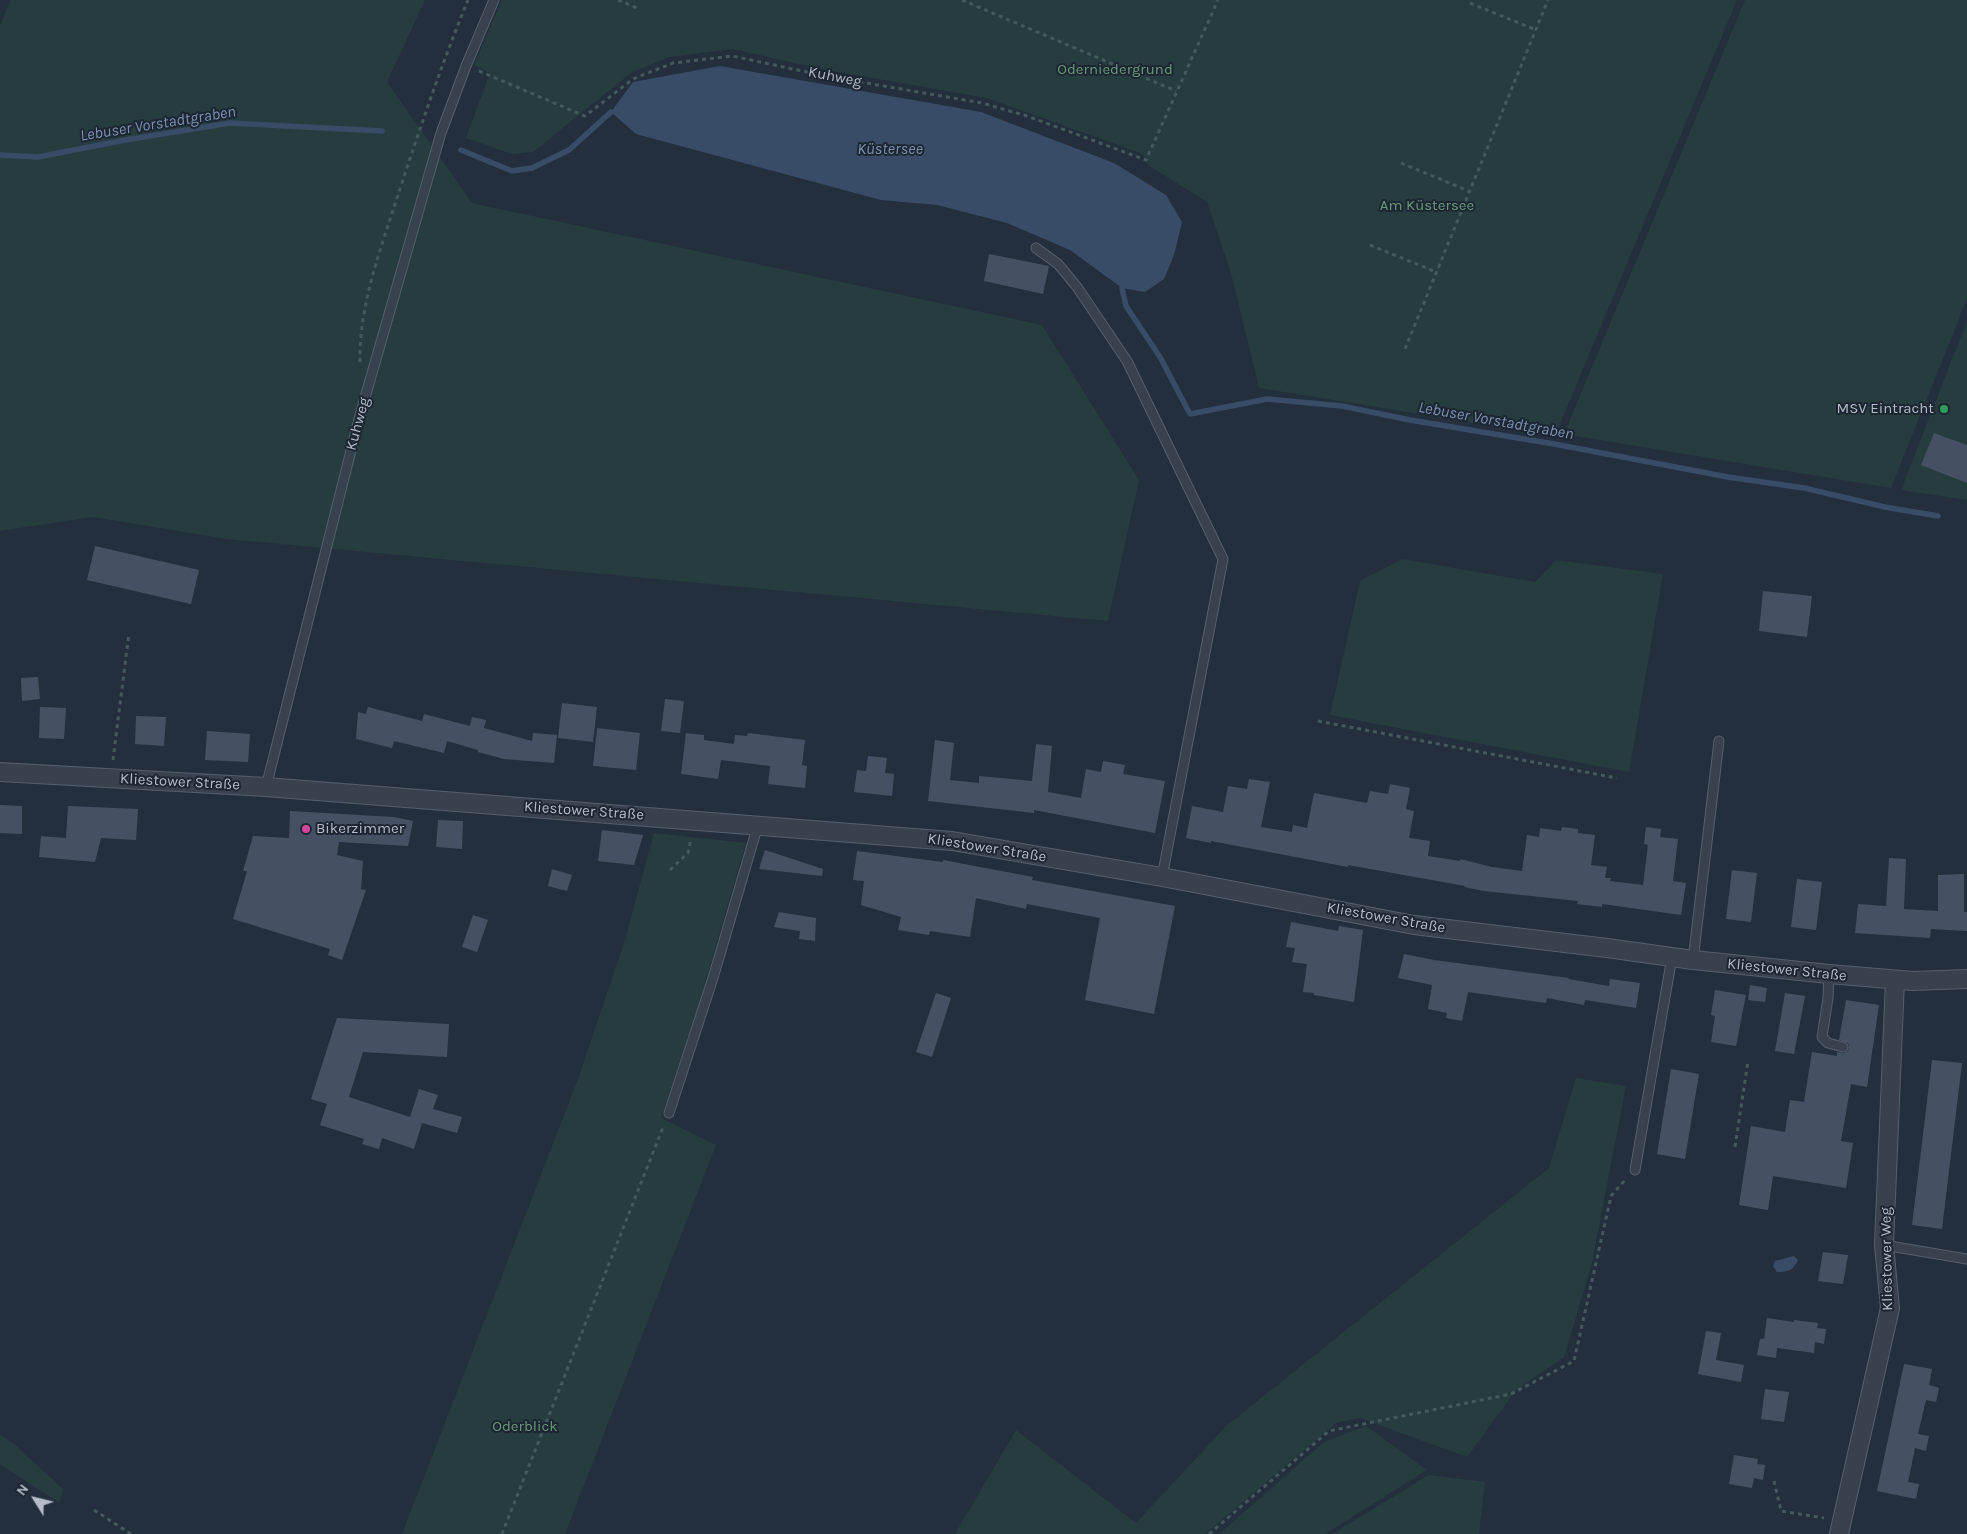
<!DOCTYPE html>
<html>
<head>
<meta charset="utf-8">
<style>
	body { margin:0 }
	#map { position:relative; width:1967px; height:1534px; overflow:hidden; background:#242f3e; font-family:Karla,sans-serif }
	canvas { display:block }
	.north { position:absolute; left:10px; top:1474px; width:50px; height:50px; -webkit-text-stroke:4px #1d2633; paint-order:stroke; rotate:306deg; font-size:14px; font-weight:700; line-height:20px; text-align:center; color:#b4bcc9 }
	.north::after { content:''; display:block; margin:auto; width:18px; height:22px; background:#b4bcc9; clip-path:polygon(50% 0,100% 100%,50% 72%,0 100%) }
</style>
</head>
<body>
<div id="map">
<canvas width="1967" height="1534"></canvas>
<div class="north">N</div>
</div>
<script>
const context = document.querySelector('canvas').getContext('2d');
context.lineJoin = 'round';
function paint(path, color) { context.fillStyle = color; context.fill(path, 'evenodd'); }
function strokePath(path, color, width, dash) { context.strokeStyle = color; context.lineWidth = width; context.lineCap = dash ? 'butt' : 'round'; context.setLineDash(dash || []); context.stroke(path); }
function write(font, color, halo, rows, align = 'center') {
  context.font = font + ' Karla,sans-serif'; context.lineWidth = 4; context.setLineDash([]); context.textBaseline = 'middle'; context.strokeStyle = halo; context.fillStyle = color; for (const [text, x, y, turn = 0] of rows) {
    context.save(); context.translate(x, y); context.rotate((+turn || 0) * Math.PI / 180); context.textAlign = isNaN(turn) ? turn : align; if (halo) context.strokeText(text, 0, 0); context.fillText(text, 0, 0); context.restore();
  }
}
const green = new Path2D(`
	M11,0H425L387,82L472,203L1042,325L1139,480L1108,621L227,539L93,517L0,531V25Z
	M502,0H1737L1555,436L1259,388L1231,273L1207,202L1148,165L1143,154L987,98L826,70L732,49L669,57L631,73L533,152L512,154L466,138L490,73L474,65Z
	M1745,0H1967V299L1891,488L1564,434Z
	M1967,321V500L1901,490Z
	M1402,559L1535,582L1556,560L1663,574L1629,772L1330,715L1360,581Z
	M654,833L746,843L698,1007L661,1118L716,1145L565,1534H402L578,1079L624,943Z
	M1576,1078L1626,1086L1592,1263L1564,1357L1516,1390L1467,1457L1360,1418L1336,1423L1205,1534H955L1016,1430L1136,1523L1226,1426L1549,1168Z
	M1366,1426L1427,1470L1325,1534H1219L1324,1442Z
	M0,1435L14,1444L63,1489L60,1503L0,1464Z
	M1429,1475L1485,1482L1479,1534H1332Z`);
const water = new Path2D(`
	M720,66L981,112L1114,163L1166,195L1182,222L1174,255L1164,279L1145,292L1122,288L1070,250L1007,223L937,205L881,200L636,134L611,112L633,82Z
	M1794,1256L1798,1260C1793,1270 1789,1272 1777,1272L1773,1266L1775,1261Z`);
const stream = new Path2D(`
	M461,150L512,171L532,168L569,150L611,112
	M0,155L38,157L125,140L230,123L382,131
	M1122,288L1126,306L1160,357L1190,414L1267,399L1342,406L1410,420L1554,444L1728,477L1804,488L1885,507L1938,516`);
const building = new Path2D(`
	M989,254L1049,266L1043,294L984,281Z
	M1934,433L1967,445V483L1921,465Z
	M95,546L199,570L191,604L87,580Z
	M1763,591L1812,596L1807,637L1759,631Z
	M38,677L40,699L22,701L21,678Z
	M665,699L684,701L680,733L661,731Z
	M562,703L597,707L593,742L558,738Z
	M40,707L66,708L64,739L39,738Z
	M368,707L422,721L424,714L470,726L472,717L486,720L484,728L532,741L533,733L557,735L554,763L504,759L478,752V750L447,741L444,753L394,741L392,748L356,739L358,712L366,714Z
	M136,716L166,717L164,746L135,744Z
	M597,728L640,733L636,770L593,766Z
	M207,731L250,734L248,762L205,760Z
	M686,733L704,735V740L734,744L735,735L747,736L748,733L805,740L802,765L807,766L805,788L768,784L770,766L721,760L718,779L681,774Z
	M935,740L954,743L950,780L979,783V776L1032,781L1036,744L1052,746L1048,792L1081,798L1086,769L1101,772L1103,761L1125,765L1123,774L1165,781L1155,833L1034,810V813L928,801Z
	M868,756L887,758L885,773L894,774L892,796L854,792L857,770L866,771Z
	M1249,779L1270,782L1261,827L1292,832L1293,825L1307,828L1314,793L1367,803L1370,791L1388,794L1390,784L1410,788L1406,809L1414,811L1409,838L1430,841L1428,856L1460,861V859L1492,867L1522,871L1527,835L1539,837L1540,828L1561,831L1562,827L1578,829V833L1595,835L1591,865L1607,867L1605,878H1611L1610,881L1643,885L1648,845L1644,844L1646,827L1661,829L1660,837L1678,839L1673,881L1686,883L1681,915L1602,904V907L1577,904L1578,901L1484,891L1464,887L1465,886L1348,865V867L1211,841V843L1186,838L1192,806L1223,812L1228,786L1247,789Z
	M0,805L22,806V834L0,833Z
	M68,806L138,809L136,840L101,838L95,862L39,857L41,836L66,838Z
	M290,811L394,817L413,821L408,846L339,842L337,855L363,861L361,889L366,890L342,960L328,955L330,949L233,919L247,871H243L253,836L289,838Z
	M438,820L463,821L462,849L436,847Z
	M602,830L643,835L634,865L598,861Z
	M765,850L823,869L822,876L759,869Z
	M857,851L943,862V860L1033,877L1032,880L1175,906L1154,1014L1085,1000L1100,918L1027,904L1026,909L976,898L970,937L930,931L929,935L898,930L901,917L861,905L864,881L853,880Z
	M1889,858L1906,859L1904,909L1938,911V875L1964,874V912H1967V931L1931,929L1930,938L1855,933L1858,904L1886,906Z
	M552,869L572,875L567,891L548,886Z
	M1732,870L1757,873L1751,922L1726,919Z
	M1797,879L1822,882L1816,930L1791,927Z
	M779,912L816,918L815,941L799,939L800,931L774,927Z
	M473,915L488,920L477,952L462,947Z
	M1291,922L1338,931L1339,926L1363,930L1354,1002L1314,995V993L1303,992L1307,964L1292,962L1295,948L1286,947Z
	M1404,954L1434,960L1569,978L1568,979L1609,986L1610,979L1640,983L1636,1008L1585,1000L1584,1005L1547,998L1546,1003L1468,992L1462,1021L1446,1018L1447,1013L1428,1009L1432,985L1398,978Z
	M1750,985L1767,988L1765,1002L1748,1000Z
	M1715,990L1746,995L1736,1046L1711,1042L1715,1016L1711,1015Z
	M936,993L951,998L932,1057L916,1052Z
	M1785,993L1805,996L1794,1054L1775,1051Z
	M1846,1000L1879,1005L1867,1087L1851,1084L1841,1141L1853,1143L1846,1188L1773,1176L1768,1210L1739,1205L1751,1126L1785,1132L1790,1100L1804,1102L1812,1052L1837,1056V1052L1844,1053L1848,1051L1849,1046L1848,1043L1839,1040Z
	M337,1018L449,1024L447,1057L363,1052L349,1097L410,1117L419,1089L438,1095L433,1109L462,1117L457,1133L422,1123L414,1149L382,1138L379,1149L362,1144L364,1139L320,1125L327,1104L311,1099Z
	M1932,1060L1962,1063L1942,1229L1912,1225Z
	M1671,1069L1699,1074L1685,1159L1657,1154Z
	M1823,1252L1848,1255L1843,1284L1818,1281Z
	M1767,1318L1794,1322V1320L1818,1323L1817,1328L1826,1329L1824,1344L1815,1342L1814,1353L1777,1348L1776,1358L1757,1355L1760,1339H1764Z
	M1706,1331L1721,1333L1716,1360L1744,1365L1741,1382L1698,1374Z
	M1904,1364L1932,1369L1929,1385L1939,1388L1936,1402L1926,1400L1918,1434L1929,1436L1926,1451L1915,1448L1908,1482L1919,1484L1916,1499L1877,1491Z
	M1765,1389L1789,1392L1784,1422L1761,1419Z
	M1734,1455L1758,1459L1757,1464L1765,1465L1763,1480L1754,1478L1752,1488L1729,1484Z`);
const path = new Path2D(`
	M618,0L637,8
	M962,0L1176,91
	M1470,3L1536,30
	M479,71L585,116L633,79L673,63L732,56L826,76L982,103L1027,116L1146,160L1218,0
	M1401,163L1469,191
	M1370,245L1436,272
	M1405,349L1548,0
	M360,362C359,308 378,257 394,207C417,137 440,68 468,0
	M1318,721L1617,778
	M113,760L129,633
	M670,870L688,853L691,838
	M1735,1147L1748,1061
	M1774,1481L1781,1511L1824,1518
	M94,1510L131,1534
	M502,1534L664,1125
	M1209,1534L1329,1431L1511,1394L1574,1361L1611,1196L1626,1179`);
const service = new Path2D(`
	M1036,248L1058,264L1077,287L1127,361L1223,559L1162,877
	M266,787L360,415L441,133L466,66L494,0
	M1693,960L1719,741
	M1829,974L1828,998L1822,1037L1828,1043L1843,1047
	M669,1113L713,978L758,825
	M1635,1170L1672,957
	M1884,1245L1967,1259`);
const minor = new Path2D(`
	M0,772L266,787L952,841L1162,877L1414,925L1607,948L1693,960L1829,974L1913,981L1967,979
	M1839,1534L1890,1308L1884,1245L1895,980`);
const markers = [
	[1944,409,5,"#2e9e5b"],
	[306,829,5,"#d1479c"]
];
const parkNames = [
	["Oderniedergrund",1115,70],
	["Am Küstersee",1427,206],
	["Oderblick",525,1427]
];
const streetNames = [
	["Kuhweg",835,77,11],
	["Kuhweg",358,424,-75],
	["Kliestower Straße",180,782,3],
	["Kliestower Straße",584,811,4],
	["Kliestower Straße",987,848,9],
	["Kliestower Straße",1386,918,10],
	["Kliestower Straße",1787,970,6],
	["Kliestower Weg",1887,1259,-91]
];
const poiNames = [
	["MSV Eintracht",1934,409],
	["Bikerzimmer",316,829,"left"]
];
const waterNames = [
	["Lebuser Vorstadtgraben",158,124,-9],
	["Küstersee",890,149],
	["Lebuser Vorstadtgraben",1496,421,10]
];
paint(green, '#263c3f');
paint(water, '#394c67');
strokePath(stream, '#394c67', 5.5);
paint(building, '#455162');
strokePath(service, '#565f6c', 11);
strokePath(minor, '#565f6c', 20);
strokePath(path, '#44595c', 3, [4, 4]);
strokePath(service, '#38414e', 9);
strokePath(minor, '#38414e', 18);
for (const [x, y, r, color] of markers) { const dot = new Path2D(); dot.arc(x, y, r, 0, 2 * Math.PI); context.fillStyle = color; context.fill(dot); strokePath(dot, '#1d2633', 2); }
write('15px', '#6b9a76', '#1d2633', parkNames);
write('15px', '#b4bcc9', '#1d2633', streetNames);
write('15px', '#b4bcc9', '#1d2633', poiNames, 'right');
write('italic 16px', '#7c92b1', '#1d2633', waterNames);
</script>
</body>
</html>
